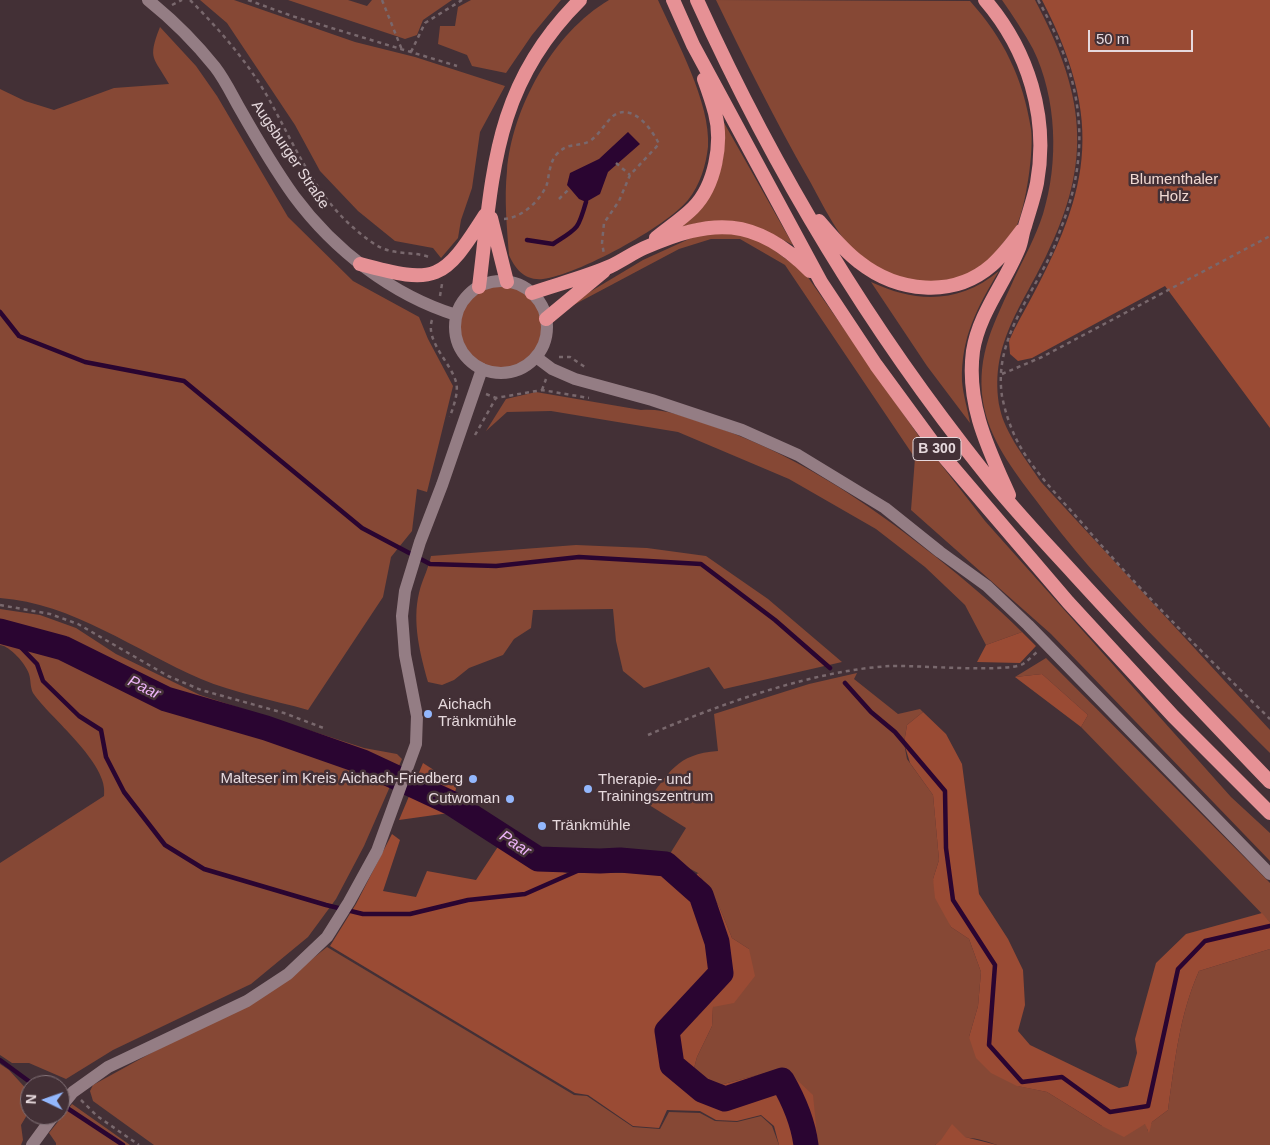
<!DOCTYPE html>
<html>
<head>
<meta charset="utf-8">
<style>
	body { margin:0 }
	#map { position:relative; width:1270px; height:1145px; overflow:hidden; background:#433036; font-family:Helvetica,sans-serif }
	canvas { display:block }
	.north { position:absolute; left:20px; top:1075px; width:50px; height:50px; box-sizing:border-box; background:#433036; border:1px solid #847479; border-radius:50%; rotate:273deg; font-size:14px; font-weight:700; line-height:20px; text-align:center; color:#e6d9dd }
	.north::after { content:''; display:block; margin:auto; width:18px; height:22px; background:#93b7fd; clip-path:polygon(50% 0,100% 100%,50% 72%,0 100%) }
	.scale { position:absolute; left:1088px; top:30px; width:105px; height:22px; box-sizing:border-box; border:2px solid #e6d9dd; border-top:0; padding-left:6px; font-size:15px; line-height:18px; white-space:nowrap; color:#e6d9dd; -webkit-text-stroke:4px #433036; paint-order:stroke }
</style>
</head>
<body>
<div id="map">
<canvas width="1270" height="1145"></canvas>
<div class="north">N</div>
<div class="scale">50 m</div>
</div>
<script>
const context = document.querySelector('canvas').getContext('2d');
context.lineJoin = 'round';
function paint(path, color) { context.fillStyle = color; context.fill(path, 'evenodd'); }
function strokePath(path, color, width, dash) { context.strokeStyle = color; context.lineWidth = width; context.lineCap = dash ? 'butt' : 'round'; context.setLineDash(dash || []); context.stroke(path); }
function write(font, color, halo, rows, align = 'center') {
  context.font = font + ' Helvetica,sans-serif'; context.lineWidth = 5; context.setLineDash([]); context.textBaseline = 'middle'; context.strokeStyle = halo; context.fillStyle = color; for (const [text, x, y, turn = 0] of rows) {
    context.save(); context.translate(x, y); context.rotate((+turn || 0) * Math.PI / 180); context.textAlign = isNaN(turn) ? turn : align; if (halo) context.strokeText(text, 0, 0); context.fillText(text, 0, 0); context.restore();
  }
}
const green = new Path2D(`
	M200,0H234L355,42L415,57L505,86L480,132L472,188L461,220L458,238L441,258L433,248L395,241L358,211L320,171L295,125L227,23Z
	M288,0H348L367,6L372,0H452L423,20L417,35L405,39Z
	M471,0H561L532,35L506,73L472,66L467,55L438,44L440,26H455L458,7Z
	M609,0H658C676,40 711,103 708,147C706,165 700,185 688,200C666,227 577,275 543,279C525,281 515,269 509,255C507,228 504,199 507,171C512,108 553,33 609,0Z
	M716,0L970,1C1004,39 1023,78 1031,129C1034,151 1026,205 1017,225C1014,232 1007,238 1003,243C998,249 994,256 989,261C952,292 899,287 863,259C838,239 824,206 808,178C775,120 745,60 716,0Z
	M1002,0H1035C1084,93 1094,159 1046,256C1021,308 988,347 1000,409C1005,433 1027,461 1041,482L1270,730V753C1189,671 1103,592 1035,499C1013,470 989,439 983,402C976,353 995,322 1014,279C1024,258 1036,236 1043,214C1059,162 1057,98 1033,49C1024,32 1013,16 1002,0Z
	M160,27L196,66L217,96L288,217L353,281L419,317L428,339L453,386L427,492L417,489L412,531L391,557L383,597L308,710C273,700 234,693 201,679C136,651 72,603 0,598V89L25,101L54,110L114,88L169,84C154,57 147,60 160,27Z
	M723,121L793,245C749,222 727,214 678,228C716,200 728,167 723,121Z
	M729,233L756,237L805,273L918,435L985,521L1231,797L1270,833V861L1051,634L911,510L915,458L785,265L740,239H711L679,249L566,309L578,299L643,260L700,234Z
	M999,271C977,308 961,337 962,381C963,395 968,410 970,423L927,366L871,282C916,303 959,304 999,271Z
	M455 327a46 46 0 1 1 92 0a46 46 0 1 1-92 0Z
	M536,392L641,410C663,408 682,416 704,423C791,451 864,500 936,557C966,581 995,605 1022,632L986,645L965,605L925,567L876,529L789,479L678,432L551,411L507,412L486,431L506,399Z
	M576,545L647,548L706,556L768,599L842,662L724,689L709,667L644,688L623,671L616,641L613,609L533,610L531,628L514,639L503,655L469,668L454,680L442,685L428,682C420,654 412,622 419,593C422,580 428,570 431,556Z
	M0,609L40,615L76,628L116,654L200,695L364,748L397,754L402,759L364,846L336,899L308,937L251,984L113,1050L66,1079L29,1063H12L0,1055V863L104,796C110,764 49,717 33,693C30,687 31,680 29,674C26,664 10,646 0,645Z
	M1046,658L1270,883V922L1081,727L1088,715L1042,674L1015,677Z
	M857,673L854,679L898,714L920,709L923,712L907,725L904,743L907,759L933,795L939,860L933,879L951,927L969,939L981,972L978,1006L969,1037L1018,1086L1047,1092L1102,1126L1146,1124L1148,1131L1152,1122L1168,1110C1175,1062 1179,1016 1199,971L1270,949V1145H997C978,1138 952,1132 935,1145H818L784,1068L720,1085L693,1072L697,1057L712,1026L713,1007L749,949L732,938L719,906L698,873L668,857L686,828L646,803C669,773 676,754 718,751L714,714L809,684Z
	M327,947L574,1095L587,1096L633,1127L660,1129L669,1112L700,1113L715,1121L737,1122L761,1116L772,1126L779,1145H154L93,1101L90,1091L93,1085L291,976Z
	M0,1064L9,1070L30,1093V1110L21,1125L23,1140L21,1145H0Z
	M72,1104L130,1145H56V1143L49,1133Z`);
const forest = new Path2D(`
	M1042,0H1270V428L1165,286L1032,358L1018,361L1010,354L1009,341L1014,330C1084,204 1112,135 1042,0Z
	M1022,632L1036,646L1020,663L977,662L986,645Z
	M1042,674L1088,715L1081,727L1015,677Z
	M923,712L946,734L962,764L979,894L1008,939L1023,970L1025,1005L1018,1031L1030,1045L1119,1088L1128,1086L1137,1053L1135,1039L1156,963L1186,934L1262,913L1270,922V949L1199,971C1179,1016 1175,1062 1168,1110L1152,1122L1149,1133L1145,1124L1124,1137L1102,1126L1047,1092L1017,1086L991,1073L976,1058L969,1037L978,1006L981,972L969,939L951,927L935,898L933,879L939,860L933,795L910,763L904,743L907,725Z
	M423,763L457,785L449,813L399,820Z
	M392,834L400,840L383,891L416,897L427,871L476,880L501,842L529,864L567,873H659L690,883L698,873L719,906L732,938L749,949L755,976L734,1003L713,1007L712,1026L697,1057L693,1072L720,1085L784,1068L813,1095L818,1145H779L774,1126L761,1115L737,1121L716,1120L700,1111L667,1110L659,1128L633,1126L588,1095L575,1093L330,946L356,904Z
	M952,1124L965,1137L997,1145H935L941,1140Z`);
const water = new Path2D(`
	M628,132L640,144L608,172L600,194L586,202L579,199L567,185L570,173L599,159Z`);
const stream = new Path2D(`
	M527,240L553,244C578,228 578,230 586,202
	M0,312L19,336L85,362L184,381L362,528L430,564L496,566L579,557L701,564L775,620L830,668
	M8,634L37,664L43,681L79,716L101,730L106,757L124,792L165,845L204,869L326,905L363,914H410L468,900L525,894L600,861
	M845,683L871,712L895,732L945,791L946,848L953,900L995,965L989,1045L1022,1082L1062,1077L1110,1112L1148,1106L1178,969L1205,941L1270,926
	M0,1060L34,1085
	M64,1106L123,1145`);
const river = new Path2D(`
	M0,631L63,648L166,699L266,728L363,762L451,803L538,859L600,861L620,860L666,864L701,895L717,942L721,973L667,1031L672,1065L702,1090L725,1099L782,1080C793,1099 803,1122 806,1145`);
const path = new Path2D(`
	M190,0C219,29 245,59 266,94C298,150 317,205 373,243C392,257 414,250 431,258
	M248,0L292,16L457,66
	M382,0L402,50
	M1038,0C1080,74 1093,142 1063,223C1058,235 1055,247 1049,258C1027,302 994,344 1002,396C1005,412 1012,433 1021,448C1039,478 1065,503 1088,530C1145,596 1208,658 1270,719
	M172,5L182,0
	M411,52L425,23L462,0
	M616,163L630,175
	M559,199L570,188
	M504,219C522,218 541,200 547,184C549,175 550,162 556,155C568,141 577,148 590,141C599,135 605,123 613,116C632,102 652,129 659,144L630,175L619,201L604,223L602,243L604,254
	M440,296L442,284
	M432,320C425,341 451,363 456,382C459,393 453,407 450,417
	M559,357H570L585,367
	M1002,374L1042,357L1270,236
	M542,390L546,379
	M486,394L496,398
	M475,435L496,398L542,390L589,398
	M0,605L50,614L78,624L168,676L201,690L284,713L326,729
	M648,735C718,705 814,670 891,666C916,665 1006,673 1023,664C1028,661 1032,656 1037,652
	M81,1100L97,1116L139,1145`);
const minor = new Path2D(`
	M536,357L552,369L575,379L652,400L742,430L798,455L885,508L940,552L987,586L1028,625L1270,874`);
const tertiary = new Path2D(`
	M60,1108L73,1092L108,1067L247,1001L288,974L327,937L349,902L377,851L416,744L417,716L405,655L402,616L405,591L420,542L442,485L482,369
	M32,1145L54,1115`);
const secondary = new Path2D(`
	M148,0C173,20 195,42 215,67C225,80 232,95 240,109C257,139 274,168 294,196C334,250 392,295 456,315
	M455 327a46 46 0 1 1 92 0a46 46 0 1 1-92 0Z`);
const trunk = new Path2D(`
	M673,0L693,45L821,282L876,365L939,451L1068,602L1173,716L1270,813
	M697,0C773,168 869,328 984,472C1012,508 1044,541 1075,575C1139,645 1204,713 1270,782
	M985,0C1028,50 1049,117 1037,183C1034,198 1029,212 1025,226C1022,233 1022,241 1019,248C1005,283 979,313 973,351C966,404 988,448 1009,495
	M491,218L507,282
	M819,221C831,235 844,251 859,262C897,292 953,299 992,265C1003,255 1013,242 1022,230
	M656,238C668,228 682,219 693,208C715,186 723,143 715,113C712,101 708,90 704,79
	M360,264C437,285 443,281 485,215
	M479,287C493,174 493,86 580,0
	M532,293C558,284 586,277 611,266C623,260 633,253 644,248C712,218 755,216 810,271
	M546,319L604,271`);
const markers = [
	[428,714,5,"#93b7fd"],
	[473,779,5,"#93b7fd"],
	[588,789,5,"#93b7fd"],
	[510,799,5,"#93b7fd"],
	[542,826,5,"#93b7fd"]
];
const shields = [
	[937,449,48]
];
const shieldNames = [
	["B 300",937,449]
];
const streetNames = [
	["Augsburger Straße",290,155,56]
];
const parkNames = [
	["Blumenthaler",1174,180],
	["Holz",1174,197]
];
const poiNames = [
	["Aichach",438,705],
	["Tränkmühle",438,722],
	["Malteser im Kreis Aichach-Friedberg",463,779,"right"],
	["Therapie- und",598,780],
	["Trainingszentrum",598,797],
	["Cutwoman",500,799,"right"],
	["Tränkmühle",552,826]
];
const waterNames = [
	["Paar",144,688,26],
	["Paar",515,844,33]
];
paint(green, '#864835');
paint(forest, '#9a4b34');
paint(water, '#2a0531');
strokePath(stream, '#2a0531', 4.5);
strokePath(river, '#2a0531', 25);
strokePath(path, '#79686d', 2.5, [4, 4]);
strokePath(minor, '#947d84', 12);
strokePath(tertiary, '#947d84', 12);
strokePath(secondary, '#947d84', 12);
strokePath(trunk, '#e69195', 14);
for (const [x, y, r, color] of markers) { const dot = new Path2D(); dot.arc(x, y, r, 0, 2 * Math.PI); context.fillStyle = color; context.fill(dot); strokePath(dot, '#433036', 2); }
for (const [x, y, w] of shields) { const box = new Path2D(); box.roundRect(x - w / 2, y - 11.5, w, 23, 4); context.fillStyle = '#433036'; context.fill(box); strokePath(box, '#e6d9dd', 1); }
write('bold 14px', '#e6d9dd', null, shieldNames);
write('15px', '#e6d9dd', '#433036', streetNames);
write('15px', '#f1d9d2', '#433036', parkNames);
write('15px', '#e6d9dd', '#433036', poiNames, 'left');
write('italic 16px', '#edb3f8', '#433036', waterNames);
</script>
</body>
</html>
